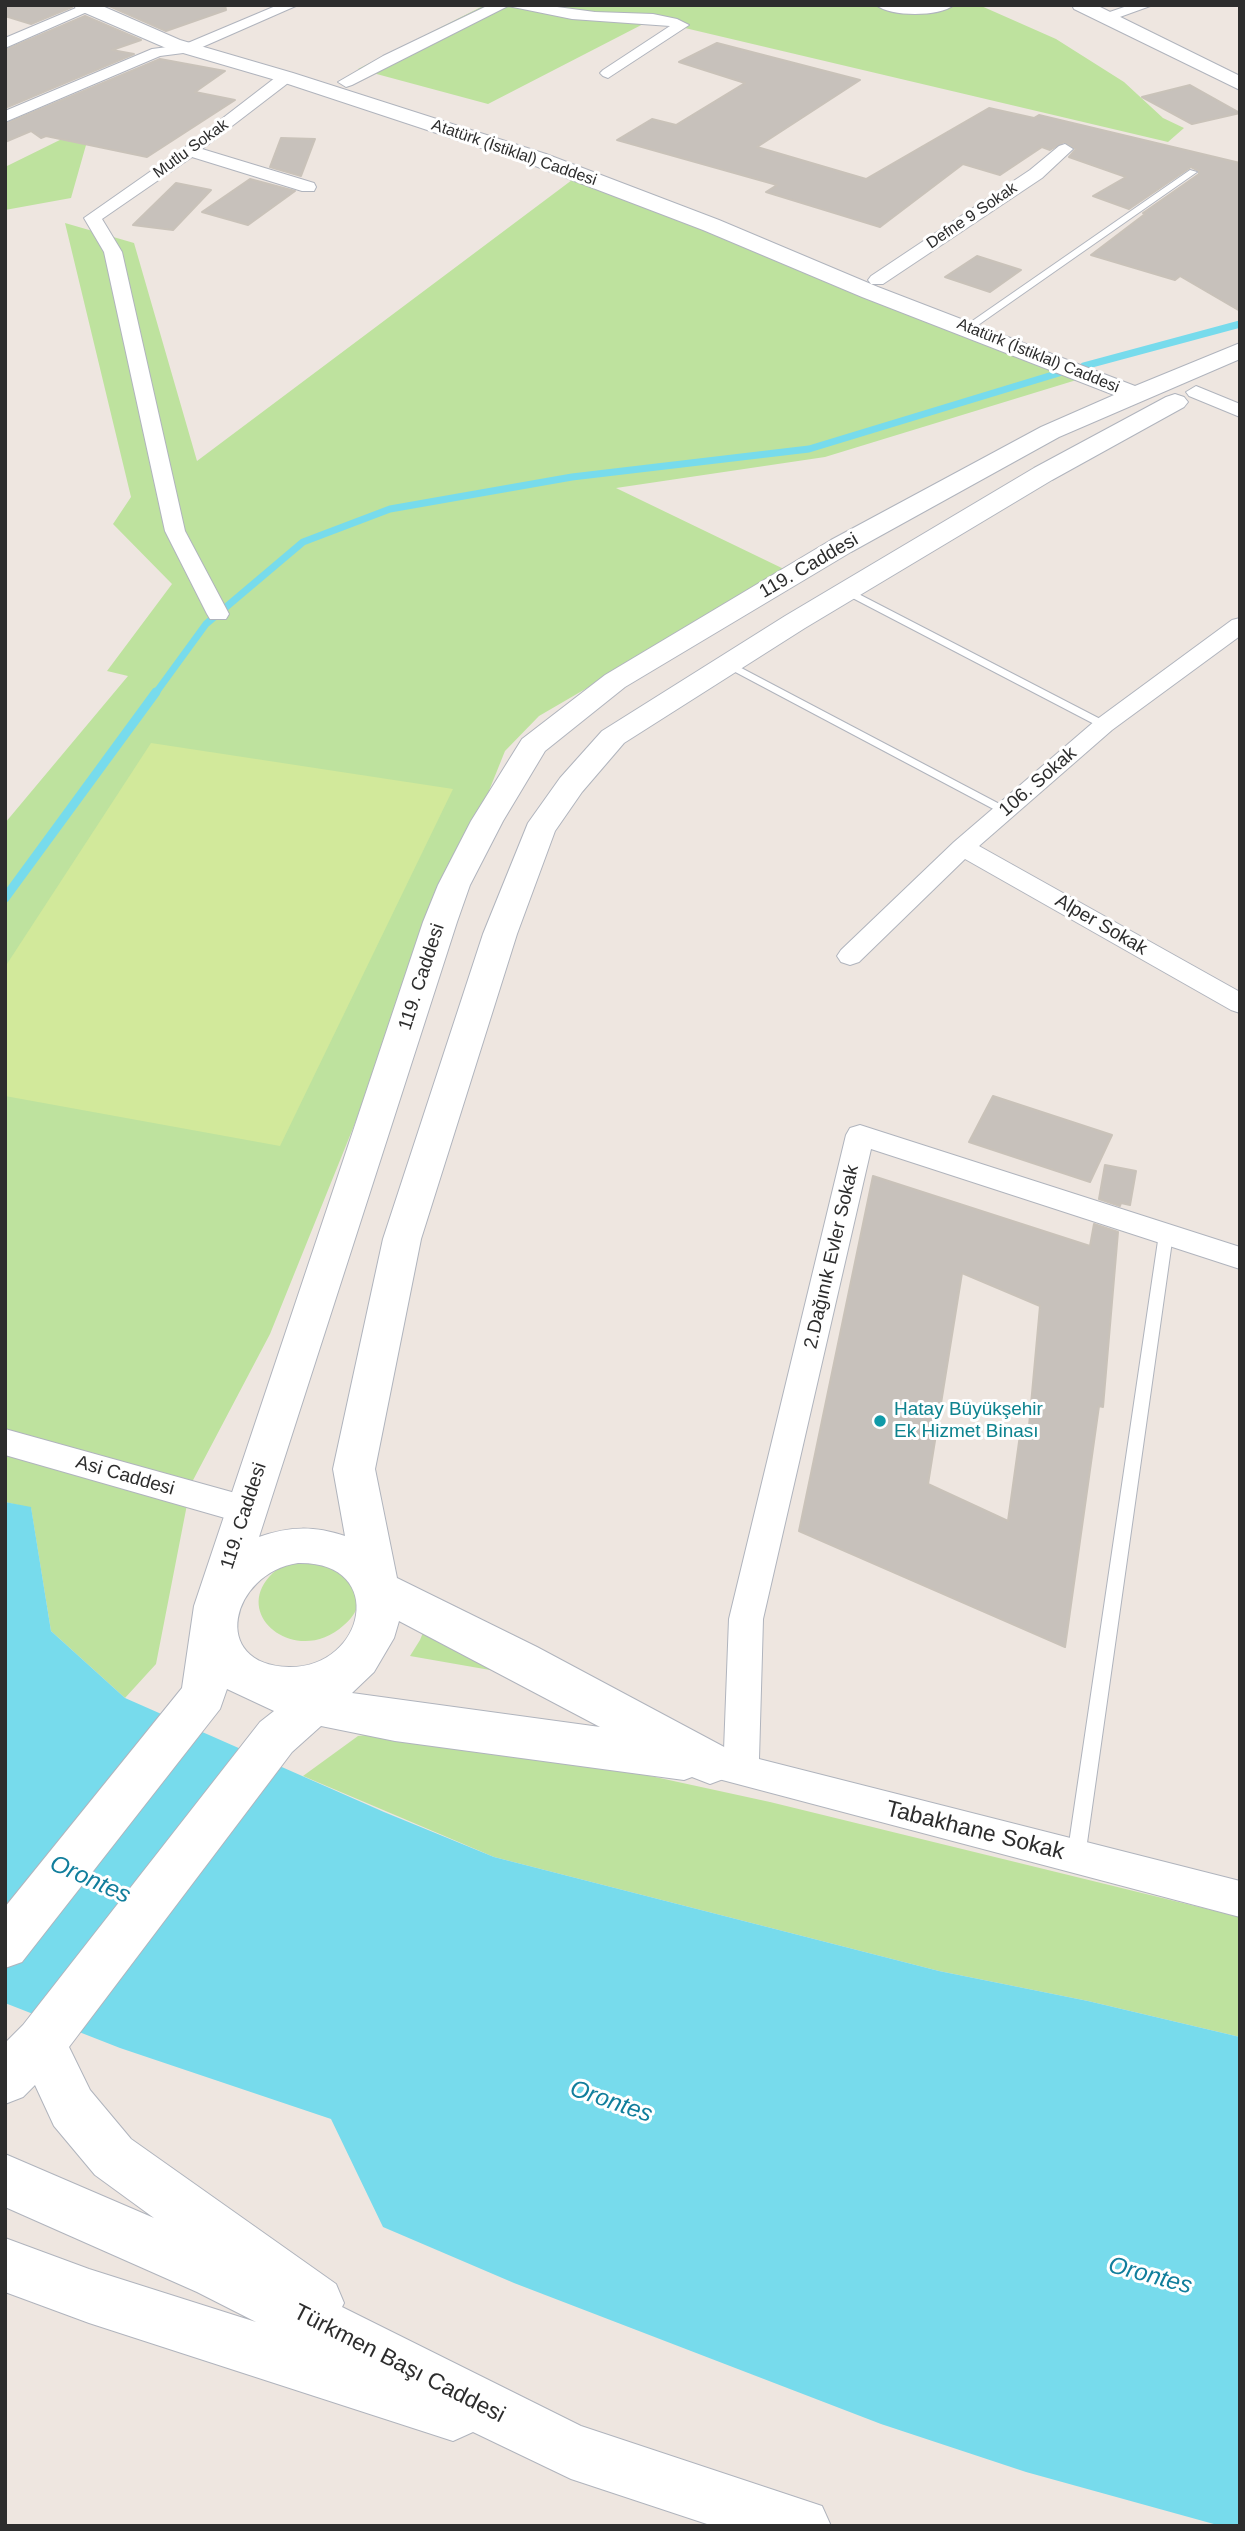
<!DOCTYPE html>
<html>
<head>
<meta charset="utf-8">
<style>
	body { margin:0 }
	#map { position:relative; width:1245px; height:2531px; overflow:hidden; background:#eee6e0; font-family:Helvetica,sans-serif }
	canvas { display:block }
	.frame { position:absolute; inset:0; border:7px solid #2d2d2d; pointer-events:none }
</style>
</head>
<body>
<div id="map">
<canvas width="1245" height="2531"></canvas>
<div class="frame"></div>
</div>
<script>
const context = document.querySelector('canvas').getContext('2d');
context.lineJoin = 'round';
function paint(path, color) { context.fillStyle = color; context.fill(path, 'evenodd'); }
function strokePath(path, color, width, dash) { context.strokeStyle = color; context.lineWidth = width; context.lineCap = dash ? 'butt' : 'round'; context.setLineDash(dash || []); context.stroke(path); }
function write(font, color, halo, rows, align = 'center') {
  context.font = font + ' Helvetica,sans-serif'; context.lineWidth = 6; context.setLineDash([]); context.textBaseline = 'middle'; context.strokeStyle = halo; context.fillStyle = color; for (const [text, x, y, turn = 0] of rows) {
    context.save(); context.translate(x, y); context.rotate((+turn || 0) * Math.PI / 180); context.textAlign = isNaN(turn) ? turn : align; if (halo) context.strokeText(text, 0, 0); context.fillText(text, 0, 0); context.restore();
  }
}
const green = new Path2D(`
	M485,5H979L1056,39L1124,82L1163,118L1184,128L1168,142L651,20L488,104L358,69Z
	M74,133L88,138L71,198L5,210V167Z
	M580,174L1083,378L825,457L616,488L788,571L539,716L505,751L270,1334L191,1484L156,1664L125,1698L51,1631L31,1508L5,1502V823L128,676L107,671L172,584L113,524L131,497L65,223L134,243L197,461Z
	M297,1557L355,1576C356,1584 358,1594 358,1603C357,1612 350,1620 344,1625C291,1674 210,1599 297,1557Z
	M430,1615L570,1684L410,1656L420,1640Z
	M413,1729L485,1740L770,1802L1240,1917V2037L1088,2001L939,1971L494,1857L303,1776L358,1736Z`);
const pitch = new Path2D(`
	M151,743L453,789L280,1146L5,1096V967Z`);
const water = new Path2D(`
	M5,1502L31,1507L51,1631L125,1698L384,1812L494,1857L939,1971L1088,2001L1240,2037V2526H1221L1026,2472L881,2424L514,2283L383,2227L331,2119L120,2048L5,2003Z`);
const streamFar1 = new Path2D(`
	M1084,366L1240,324
	M155,694L206,624L303,542L390,509L572,477L809,449L1059,373`);
const stream = new Path2D(`
	M5,898L156,692`);
const building = new Path2D(`
	M5,5H72V7L31,24L5,16Z
	M107,5H225L226,10L166,31Z
	M85,16L141,40L112,50L134,54L5,108V50Z
	M717,43L860,80L757,147L866,179L989,108L1034,118L1039,115L1240,163V311L1180,276L1175,280L1091,255L1145,214L1143,213L1199,174V171L1191,167L1129,209L1093,196L1126,177L1069,157L1076,149L1064,142L1050,150L1042,147L1000,175L963,164L880,227L766,192L777,185L617,140L652,119L676,125L745,83L679,62Z
	M160,59L225,71L195,92L235,100L147,157L46,136L41,138L31,131L5,142V124Z
	M1190,85L1240,113L1192,124L1142,97Z
	M281,138L315,139L301,176L270,167Z
	M250,179L295,191L248,225L202,212Z
	M176,183L211,190L173,230L133,225Z
	M977,256L1021,270L990,292L945,277Z
	M993,1096L1112,1135L1090,1182L969,1142Z
	M1105,1165L1136,1171L1130,1205L1121,1203L1120,1206L1099,1199Z
	M873,1176L1090,1246L1094,1224L1118,1232L1103,1407L1099,1406L1065,1647L799,1531ZM962,1273L1040,1306L1028,1437L1020,1435L1008,1521L928,1484Z`);
const lane = new Path2D(`
	M1190,170L1197,172L971,330H965V326Z
	M847,588L1108,723L1109,725L1108,727H1100L843,593L842,591Z
	M728,661L1009,809L1011,811L1005,815L1001,813L724,666L723,664Z
	M1166,1229L1173,1234L1085,1857L1082,1863L1076,1865L1070,1863L1067,1857L1159,1234Z`);
const street = new Path2D(`
	M83,5H94L96,8L5,48V38Z
	M278,5H298L191,52L160,56L5,122V111L152,49L183,45Z
	M489,5H542L595,12L653,14L677,19L689,25L608,78L603,76L600,73L603,70L670,26L572,19L508,6L352,85L346,87L338,82L383,56Z
	M876,5H954C939,17 891,17 876,5Z
	M1130,5H1153L1106,22L1099,18L1101,15Z
	M286,72L294,77L292,80L202,149L314,183L316,187L314,191H302L192,157L102,219L122,252L185,531L229,614L226,619H210L207,614L165,531L104,252L84,218L184,148L280,74Z
	M1065,144L1073,149L1042,178L883,284H871L868,280L871,276L1030,170L1059,146Z
	M1196,386L1240,404V417L1189,396L1186,392Z
	M1240,618V636L1112,730L979,846L1240,992V1013L1231,1010L965,859L859,962L850,965L841,962L837,956L841,950L954,842L1096,720L1232,620Z
	M860,1125L1240,1247V1269L871,1149L763,1619L759,1759L1240,1881V1917L711,1777L706,1766L711,1755L724,1750L729,1619L846,1135L850,1128Z
	M5,1429L246,1496L258,1500L262,1510L258,1520L246,1524L5,1455Z`);
const secondary = new Path2D(`
	M74,5H100L180,40L293,73L546,154L719,220L878,287L1135,386L1240,343V359L1059,437L851,552L625,687L545,751L503,821L470,885L457,922L259,1537C290,1526 314,1526 345,1536L333,1469L383,1239L483,934L528,823L560,778L602,731L785,616L1034,468L1166,397L1175,394L1184,397L1188,402L1184,407L1052,480L805,628L624,743L582,792L555,831L517,934L421,1239L375,1469L397,1578L537,1647L726,1748L733,1763L726,1778L710,1784L692,1777L684,1780L395,1741L321,1726L292,1752L69,2047L90,2090L131,2139L336,2284L344,2303L342,2307L581,2426L822,2506L831,2526H713L571,2479L473,2432L453,2441L89,2323L5,2292V2238L89,2269L256,2322L197,2292L5,2207V2154L154,2218L95,2175L54,2126L35,2085L23,2097L5,2104V2043L23,2025L260,1722L274,1711L227,1689L220,1709L22,1962L5,1968V1907L182,1688L194,1606L423,922L438,885L471,821L522,739L605,675L831,540L1041,427L1114,395L862,297L703,230L530,164L279,81L166,48L76,9ZM298,1563C388,1561 366,1668 289,1667C208,1665 231,1573 298,1563ZM399,1621L600,1727L352,1693L374,1672L394,1638Z
	M1072,5H1096L1240,76V90L1074,9Z`);
const markers = [
	[880,1421,7,"#0f9aa8"]
];
const farStreetnames = [
	["Mutlu Sokak",191,149,-36],
	["Atatürk (İstiklal) Caddesi",514,153,19],
	["Defne 9 Sokak",972,216,-34],
	["Atatürk (İstiklal) Caddesi",1038,356,22]
];
const streetNames = [
	["119. Caddesi",809,566,-30],
	["106. Sokak",1038,782,-41],
	["Alper Sokak",1101,925,30],
	["119. Caddesi",422,977,-72],
	["2.Dağınık Evler Sokak",832,1257,-77],
	["Asi Caddesi",125,1476,16],
	["119. Caddesi",244,1516,-72]
];
const cultureNames = [
	["Hatay Büyükşehir",894,1410],
	["Ek Hizmet Binası",894,1432]
];
const nearStreetnames = [
	["Tabakhane Sokak",975,1831,14],
	["Türkmen Başı Caddesi",399,2364,27]
];
const nearWaternames = [
	["Orontes",90,1880,24],
	["Orontes",611,2102,19],
	["Orontes",1150,2276,15]
];
paint(green, '#bee29e');
paint(pitch, '#d2e99b');
paint(water, '#77dbec');
strokePath(streamFar1, '#77dbec', 7);
strokePath(stream, '#77dbec', 9);
paint(building, '#c7c1bb');
strokePath(building, '#c9c2b9', 2);
strokePath(lane, '#b0b4bd', 2);
strokePath(street, '#b0b4bd', 2);
strokePath(secondary, '#b0b4bd', 2);
paint(lane, '#fff');
paint(street, '#fff');
paint(secondary, '#fff');
for (const [x, y, r, color] of markers) { const dot = new Path2D(); dot.arc(x, y, r, 0, 2 * Math.PI); context.fillStyle = color; context.fill(dot); strokePath(dot, '#fff', 2.5); }
write('16px', '#2d2d2d', '#fff', farStreetnames);
write('19px', '#2d2d2d', '#fff', streetNames);
write('19px', '#0d838f', '#fff', cultureNames, 'left');
write('23px', '#2d2d2d', '#fff', nearStreetnames);
write('italic 24px', '#117e9c', '#fff', nearWaternames);
</script>
</body>
</html>
